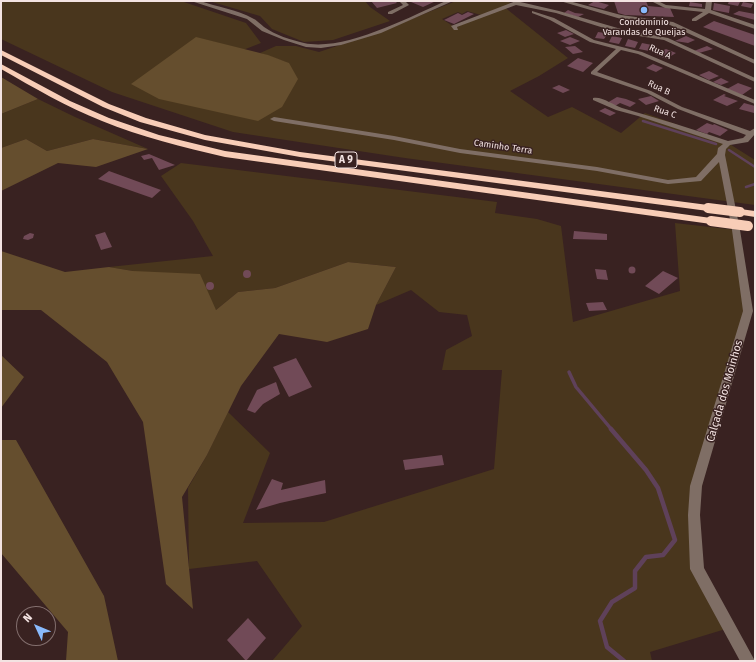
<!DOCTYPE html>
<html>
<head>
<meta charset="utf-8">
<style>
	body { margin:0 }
	#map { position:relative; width:756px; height:662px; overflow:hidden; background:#392221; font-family:"Fira Sans",sans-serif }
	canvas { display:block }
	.frame { position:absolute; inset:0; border:2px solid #f3e3e2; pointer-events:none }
	.north { position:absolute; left:16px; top:606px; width:40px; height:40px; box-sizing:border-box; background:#392221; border:1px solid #836f6e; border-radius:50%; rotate:314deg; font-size:11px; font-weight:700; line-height:16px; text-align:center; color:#f3e3e2 }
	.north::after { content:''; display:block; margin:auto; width:14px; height:18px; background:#89bafc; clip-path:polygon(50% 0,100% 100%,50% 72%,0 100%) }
</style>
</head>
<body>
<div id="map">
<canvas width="756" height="662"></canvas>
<div class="frame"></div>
<div class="north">N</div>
</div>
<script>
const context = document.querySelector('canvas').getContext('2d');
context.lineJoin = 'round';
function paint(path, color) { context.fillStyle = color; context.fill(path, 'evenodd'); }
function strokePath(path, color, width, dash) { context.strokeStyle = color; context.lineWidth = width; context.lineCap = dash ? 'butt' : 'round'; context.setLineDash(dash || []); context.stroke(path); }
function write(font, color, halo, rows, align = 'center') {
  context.font = font + ' "Fira Sans",sans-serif'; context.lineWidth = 3; context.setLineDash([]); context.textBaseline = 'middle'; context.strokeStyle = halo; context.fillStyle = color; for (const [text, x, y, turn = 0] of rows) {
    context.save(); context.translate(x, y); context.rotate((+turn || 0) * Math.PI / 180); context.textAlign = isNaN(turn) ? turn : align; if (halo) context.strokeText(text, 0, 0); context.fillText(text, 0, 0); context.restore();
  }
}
const green = new Path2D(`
	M1,1H181L246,23L261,43L243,50L196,37L289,63L260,53L276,46H296L319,52L382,31L456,1H507L514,5L506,8L508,10L568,58L539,76L510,91L548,117L572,107L621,133L645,113L728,143L755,160V205L405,158L233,132L112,92L1,39ZM467,11L481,15L470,19L456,28L442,19L458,12L462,14Z
	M209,1H365L370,7L390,21L333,40L304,42L272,29L260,16Z
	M38,99L75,117L148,149L93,139L47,151L26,139L1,148V114Z
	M181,163L497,202L495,213L537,219L561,226L573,322L680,291L675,223L736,230L748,311L694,515L697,569L729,628L650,652L652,661H272L302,626L257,561L189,569L188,488L207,455L228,412L270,453L243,523L324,522L494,469L502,370H442L446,350L472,336L467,315L439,312L411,290L376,305L396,267L348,262L275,288L238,292L216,310L133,271L109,267L213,256L193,221L161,176Z`);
const forest = new Path2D(`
	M196,37L268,55L289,63L298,79L282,107L258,121L159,99L131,84Z
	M1,77L38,99L1,114Z
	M26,139L47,151L93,139L148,149L96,167L58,163L1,191V148Z
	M1,251L65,272L109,267L133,271L200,274L216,310L238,292L275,288L348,262L396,267L376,305L368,329L327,342L279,334L241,386L207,455L182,497L193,609L166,584L143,422L107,362L41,310H1Z
	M1,355L24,377L1,408Z
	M1,440H16L104,596L118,661H66L68,632L1,553Z`);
const streamFar2 = new Path2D(`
	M643,121L716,144
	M729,150L755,167
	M746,187L755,184`);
const streamFar1 = new Path2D(`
	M569,372L576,387L612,430`);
const stream = new Path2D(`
	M611,429L646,470L658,488L675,540L663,555L646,557L635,571V588L612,602L600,621L607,647L624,661`);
const building = new Path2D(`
	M371,1H395L397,3L377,8Z
	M414,1H436L423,7L411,2Z
	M595,1L609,5L604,9L588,5Z
	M614,1H646L648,6L670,8L674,17L625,15L618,13Z
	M729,1H738L740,2L738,6L728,4Z
	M690,2L702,4V7L689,6Z
	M743,2L753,4L751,8L741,6Z
	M714,3L730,6L729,13L713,10Z
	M568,10L575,13L584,14L578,17L564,13Z
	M739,11L755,14V20L733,14Z
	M468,12L474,14L454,24L444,20L458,13L462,15Z
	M714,21L755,35V46L703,27Z
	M566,30L574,34L565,37L557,33Z
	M598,32L605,33L604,35H607L604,39L595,38Z
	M612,36L622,38L619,44L609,42Z
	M686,36L695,40L688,43L675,41Z
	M570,37L580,41L570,45L560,41Z
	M628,39L638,42L635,48L625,46Z
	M642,43L652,45L649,51L639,49Z
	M575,46L583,52L573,54L565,47Z
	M707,46L713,49L699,53L694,51Z
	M666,49L676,53L666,59L655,54Z
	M578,58L593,63L583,72L567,66Z
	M653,64L663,68L656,72L646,68Z
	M709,71L719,76L709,80L699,75Z
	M721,78L729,82L721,85L713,82Z
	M738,83L752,88L742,95L727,89Z
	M559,85L570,90L563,93L552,88Z
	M724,94L726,95L724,96L738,101L727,106L713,100Z
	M651,96L659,101L646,105L638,99Z
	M617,97L626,99L636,103L630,107L620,103L615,106L607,103Z
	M744,103L755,106V112L754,113L739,109Z
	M605,108L616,113L610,116L599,111Z
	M707,123L713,125L714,124L728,130L720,136L709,132L707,134L696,130Z
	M149,154L175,165L159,170L152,158L144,160L141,156Z
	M109,171L161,190L152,198L98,179Z
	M574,231L607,234V240L573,239Z
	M105,232L112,247L101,250L95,235Z
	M30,233L34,234L33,238L28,240L23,239L24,236Z
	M628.5 270a3.5 3.5 0 1 1 7 0a3.5 3.5 0 1 1-7 0Z
	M595,269L606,270L608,280L597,279Z
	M243 274a4 4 0 1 1 8 0a4 4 0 1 1-8 0Z
	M663,271L678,278L659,294L645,286Z
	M206 286a4 4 0 1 1 8 0a4 4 0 1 1-8 0Z
	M603,302L607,310L589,311L586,303Z
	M296,358L312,387L289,397L273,367Z
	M276,382L280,394L263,404L255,413L247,410L257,390Z
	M442,455L444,465L405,470L403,460Z
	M272,479L283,483L281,490L325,480L326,493L280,503L256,510Z
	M248,618L266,638L246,661L227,640Z`);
const minor = new Path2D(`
	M191,1H200C214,6 239,10 252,18C257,20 260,24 264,27C275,35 291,40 304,43C344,52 409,17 446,1H453L381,33L341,45L321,48L306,47L284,40L262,31L247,19Z
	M399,1H405L409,5L392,14H388V12L403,5Z
	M516,1L559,11L621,29L668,38L755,78V82L664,40L620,33L556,13L516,5L457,27L458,30H454L451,26Z
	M560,1H569L621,15L673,22L755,60V64L670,25L621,19Z
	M651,1H658L666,5L705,9L706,1H712L711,10L755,25V29L709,13L696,21H692V19L703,12L665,8Z
	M749,1H755V4Z
	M532,11L554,18L594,40L642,52L755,100V104L638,54L621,50L597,72L651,91L682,107L750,131L755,128V134L748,142L730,145L726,149L725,155L740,230L753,311L702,486L700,515L704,568L755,661H740L690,569L688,515L690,486L743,311L732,230L719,162L701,181L668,184L597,171L460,153L394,140L274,121L270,119L274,117L394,136L460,149L597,167L668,180L696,177L717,154L718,148L723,144L638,116L616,110L593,100V98C602,96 613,105 622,108C657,118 693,129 728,141L743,138L746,135L678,109L647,93L591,74V72L616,49L590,42L550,20L532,13Z`);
const highway = new Path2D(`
	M1,50L109,104L146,118L205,135L300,152L708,205L713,208L708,211L300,157L205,140L140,122L103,107L1,55Z
	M1,64L70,101L109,118L159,135L225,151L711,218L716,221L711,224L225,157C183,147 141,137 102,121C67,107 34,88 1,69Z
	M740,209L755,211V217L736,214L735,212Z`);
const highwayBridge = new Path2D(`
	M708,208L740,212
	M711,221L748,226`);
const markers = [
	[644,10,4,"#89bafc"]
];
const farPoinames = [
	["Condomínio",644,22],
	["Varandas de Queijas",644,32]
];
const farStreetnames = [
	["Rua A",660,52,24],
	["Rua B",659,88,25],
	["Rua C",665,112,19],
	["Caminho Terra",503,147,8]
];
const shields = [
	[346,160,22]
];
const shieldNames = [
	["A 9",346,160]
];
const streetNames = [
	["Calçada dos Moinhos",725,391,-74]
];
paint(green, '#49361d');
paint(forest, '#654e2e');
strokePath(streamFar2, '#5f415a', 2.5);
strokePath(streamFar1, '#5f415a', 3.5);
strokePath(stream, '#5f415a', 4.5);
paint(building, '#714a57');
paint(minor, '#7f6e65');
paint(highway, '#f8cdb7');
strokePath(highwayBridge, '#f8cdb7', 10);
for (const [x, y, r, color] of markers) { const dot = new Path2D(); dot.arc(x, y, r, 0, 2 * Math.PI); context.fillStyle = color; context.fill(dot); strokePath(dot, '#392221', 1.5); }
write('9px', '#f3e3e2', '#392221', farPoinames);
write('9px', '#f3e3e2', '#392221', farStreetnames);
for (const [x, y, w] of shields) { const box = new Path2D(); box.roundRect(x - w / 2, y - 8, w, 16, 3); context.fillStyle = '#392221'; context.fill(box); strokePath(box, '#f3e3e2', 1); }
write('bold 10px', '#f3e3e2', null, shieldNames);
write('11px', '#f3e3e2', '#392221', streetNames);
</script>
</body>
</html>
